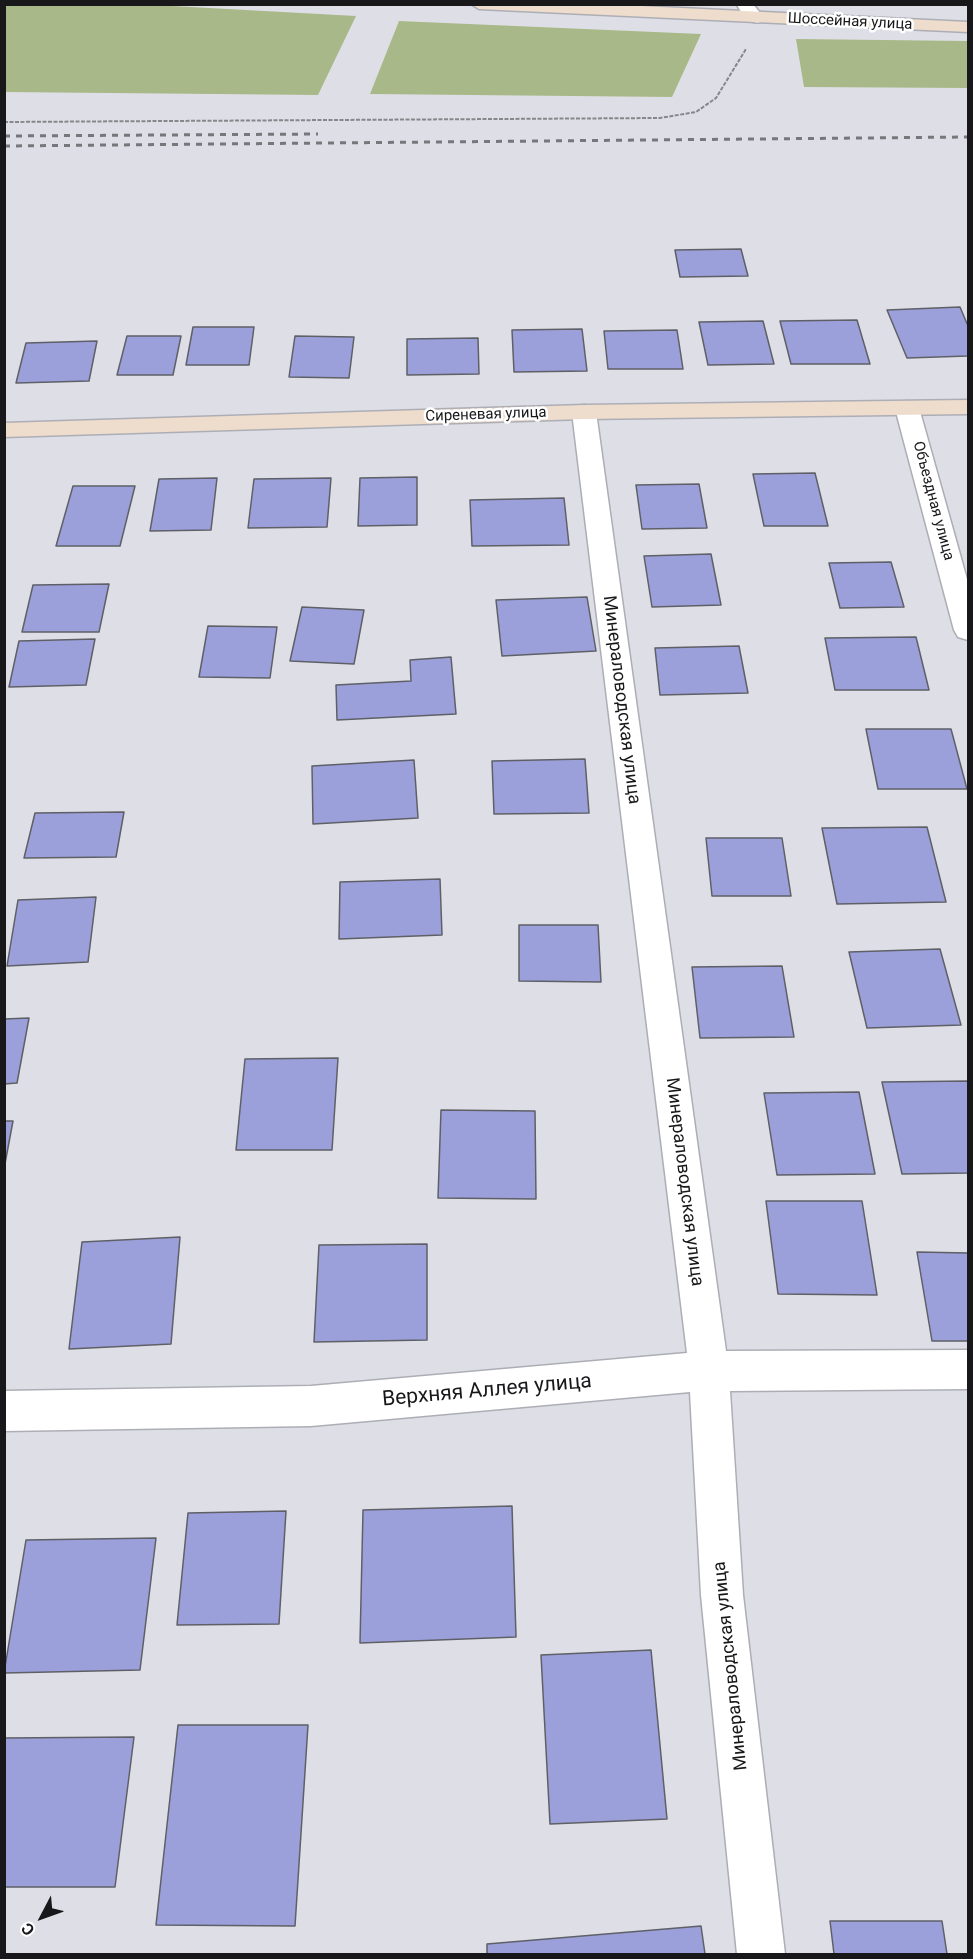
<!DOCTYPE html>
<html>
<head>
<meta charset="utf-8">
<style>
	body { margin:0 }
	#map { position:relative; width:973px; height:1959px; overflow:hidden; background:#dedfe6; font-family:Roboto,sans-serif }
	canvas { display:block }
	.frame { position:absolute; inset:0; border:6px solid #18181b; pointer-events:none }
	.north { position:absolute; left:12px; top:1887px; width:60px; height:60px; -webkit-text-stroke:4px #fff; paint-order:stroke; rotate:229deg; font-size:16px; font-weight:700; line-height:24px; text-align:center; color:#18181b }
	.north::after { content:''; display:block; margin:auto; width:21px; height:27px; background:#18181b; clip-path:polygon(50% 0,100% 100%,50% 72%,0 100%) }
</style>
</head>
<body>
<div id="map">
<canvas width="973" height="1959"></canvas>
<div class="frame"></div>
<div class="north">С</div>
</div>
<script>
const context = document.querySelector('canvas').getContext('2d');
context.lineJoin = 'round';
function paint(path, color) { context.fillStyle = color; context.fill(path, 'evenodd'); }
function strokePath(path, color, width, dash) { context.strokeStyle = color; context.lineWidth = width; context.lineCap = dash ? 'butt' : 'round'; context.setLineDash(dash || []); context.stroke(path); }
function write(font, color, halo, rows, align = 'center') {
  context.font = font + ' Roboto,sans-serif'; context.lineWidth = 5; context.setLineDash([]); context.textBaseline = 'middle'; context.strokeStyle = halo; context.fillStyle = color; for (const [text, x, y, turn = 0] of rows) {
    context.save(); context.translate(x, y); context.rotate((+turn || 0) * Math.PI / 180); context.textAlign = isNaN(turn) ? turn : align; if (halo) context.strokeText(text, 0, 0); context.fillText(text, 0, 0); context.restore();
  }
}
const green = new Path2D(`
	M5,4L154,5L356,16L318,95L5,92Z
	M399,21L701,34L672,97L370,94Z
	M796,39L968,41V88L804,87Z`);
const building = new Path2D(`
	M741,249L748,276L680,277L675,250Z
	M960,307L968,326V356L907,358L887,310Z
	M857,320L870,364H791L780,321Z
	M763,321L774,364L708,365L699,322Z
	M193,327H254L249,365H186Z
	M582,329L587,371L514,372L512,330Z
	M677,330L683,369H608L604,331Z
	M127,336H181L173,375H117Z
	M295,336L354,337L349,378L289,377Z
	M478,338L479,374L407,375V339Z
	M97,341L89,381L16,383L26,343Z
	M815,473L828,526H764L753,474Z
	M417,477V525L358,526L360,478Z
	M217,478L211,530L150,531L159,479Z
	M331,478L327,527L248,528L254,479Z
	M699,484L707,528L642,529L636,485Z
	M73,486H135L120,546H56Z
	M564,498L569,545L472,546L470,500Z
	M711,554L721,605L652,607L644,556Z
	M891,562L904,607L840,608L829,563Z
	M109,584L99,632H22L33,585Z
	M587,597L596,651L502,656L496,600Z
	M302,607L364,610L354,664L290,661Z
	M208,626L277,627L270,678L199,677Z
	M916,637L929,690H835L825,638Z
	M95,639L86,685L9,687L19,641Z
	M739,646L748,693L660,695L655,648Z
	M451,657L456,714L337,720L336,685L411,681L410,660Z
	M866,729H951L967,789H878Z
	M585,759L589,813L494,814L492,761Z
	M414,760L418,818L313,824L312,766Z
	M124,812L116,857L24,858L35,813Z
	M927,827L946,902L837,904L822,828Z
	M706,838H782L791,896H712Z
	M440,879L442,935L339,939L340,882Z
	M96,897L88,962L7,966L18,900Z
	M519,925H598L601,982L519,981Z
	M940,949L961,1025L867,1028L849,952Z
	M782,966L794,1037L700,1038L692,967Z
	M29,1018L17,1083L4,1084V1019Z
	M338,1058L332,1150H236L245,1059Z
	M968,1081V1173L902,1174L882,1082Z
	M859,1092L875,1174L777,1175L764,1093Z
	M441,1110L535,1111L536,1199L438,1198Z
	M4,1121H13L4,1169Z
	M766,1201H862L877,1295L778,1294Z
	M180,1237L171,1344L69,1349L82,1242Z
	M427,1244V1340L314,1342L319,1245Z
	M917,1252L968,1253V1341H932Z
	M512,1506L516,1637L360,1643L363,1510Z
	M286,1511L279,1624L177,1625L188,1513Z
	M156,1538L140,1670L4,1673L26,1540Z
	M651,1650L667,1819L550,1824L541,1655Z
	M178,1725H308L295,1926L156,1925Z
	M134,1737L115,1887H4V1738Z
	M830,1921H942L947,1954H834Z
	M701,1926L705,1954H487V1944Z`);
const path = new Path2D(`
	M4,122L660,118L696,112L716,98L746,49`);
const street = new Path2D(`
	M736,4H753L764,18L761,22C748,25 743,14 736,4Z
	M907,401L915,403L919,408L968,583V640L958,637L954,630L895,408L899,403Z
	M584,405L592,407L596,412L726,1351L968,1350V1389L730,1391L743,1595L785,1954H737L701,1595L690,1392L311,1426L4,1431V1391L311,1386L687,1353L572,412L576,407Z`);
const secondary = new Path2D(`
	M471,4H600L968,22V32L479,9Z
	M968,400V414L584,419L4,437V423L584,405Z`);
const rail = new Path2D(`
	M4,136L318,134
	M4,146L968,137`);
const farStreetnames = [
	["Шоссейная улица",850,22,3],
	["Сиреневая улица",486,415,-2],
	["Объездная улица",933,501,75]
];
const streetNames = [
	["Минераловодская улица",621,700,83],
	["Минераловодская улица",684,1182,83],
	["Минераловодская улица",731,1666,-96]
];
const nearStreetnames = [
	["Верхняя Аллея улица",487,1391,-5]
];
paint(green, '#a9b888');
paint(building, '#9ba0da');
strokePath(building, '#5f6067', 1.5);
strokePath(street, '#adaeb5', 3);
strokePath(secondary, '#adaeb5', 3);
strokePath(path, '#86868b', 2, [4, 1.5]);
paint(street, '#fff');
paint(secondary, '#eedccd');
strokePath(rail, '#76767b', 3, [6, 6]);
write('15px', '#18181b', '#fff', farStreetnames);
write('18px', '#18181b', '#fff', streetNames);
write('21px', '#18181b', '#fff', nearStreetnames);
</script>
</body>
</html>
